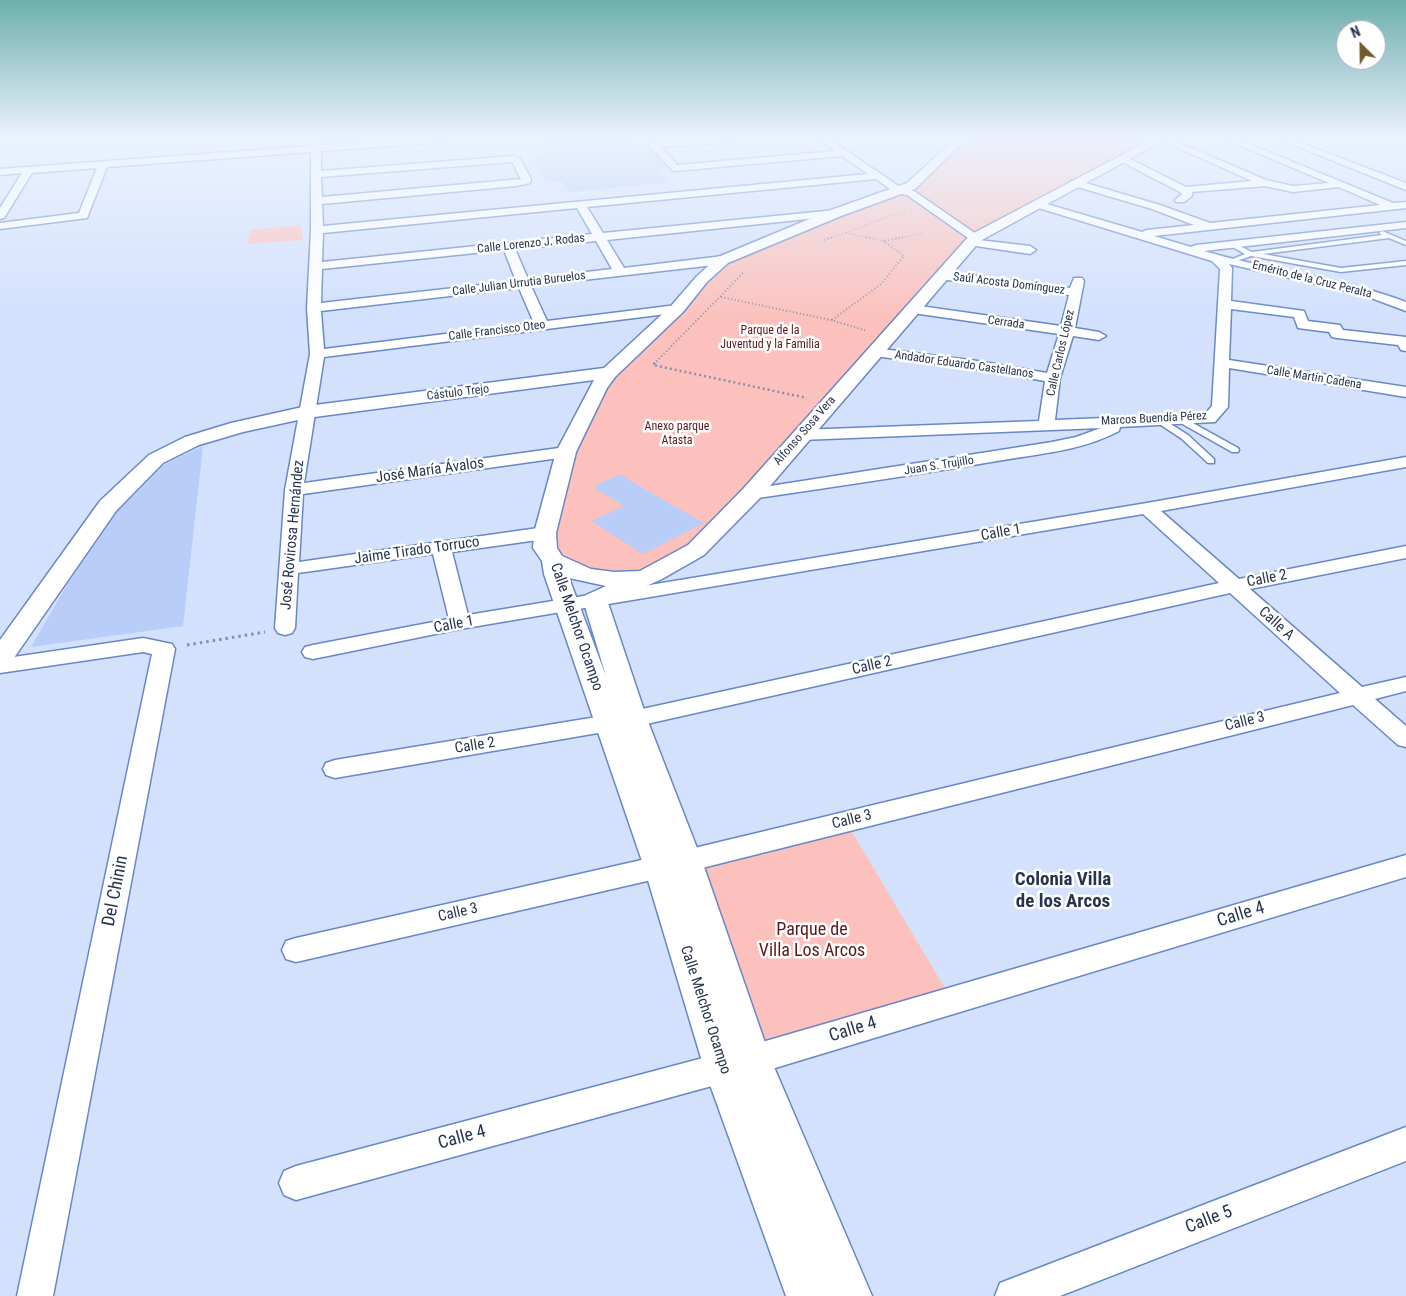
<!DOCTYPE html>
<html>
<head>
<meta charset="utf-8">
<style>
	body { margin:0 }
	#map { position:relative; width:1406px; height:1296px; overflow:hidden; background:#d3e1fd; font-family:"Roboto Condensed",sans-serif }
	canvas { display:block }
	.north { position:absolute; left:1336px; top:20px; width:50px; height:50px; box-sizing:border-box; background:#fff; border:1px solid #a9aeb9; border-radius:50%; rotate:337deg; font-size:14px; font-weight:700; line-height:20px; text-align:center; color:#273450 }
	.north::after { content:''; display:block; margin:auto; width:18px; height:22px; background:#725a2b; clip-path:polygon(50% 0,100% 100%,50% 72%,0 100%) }
</style>
</head>
<body>
<div id="map">
<canvas width="1406" height="1296"></canvas>
<div class="north">N</div>
</div>
<script>
const context = document.querySelector('canvas').getContext('2d');
context.lineJoin = 'round';
function paint(path, color) { context.fillStyle = color; context.fill(path, 'evenodd'); }
function strokePath(path, color, width, dash) { context.strokeStyle = color; context.lineWidth = width; context.lineCap = dash ? 'butt' : 'round'; context.setLineDash(dash || []); context.stroke(path); }
function write(font, color, halo, rows, align = 'center') {
  context.font = font + ' "Roboto Condensed",sans-serif'; context.lineWidth = 5; context.setLineDash([]); context.textBaseline = 'middle'; context.strokeStyle = halo; context.fillStyle = color; for (const [text, x, y, turn = 0] of rows) {
    context.save(); context.translate(x, y); context.rotate((+turn || 0) * Math.PI / 180); context.textAlign = isNaN(turn) ? turn : align; if (halo) context.strokeText(text, 0, 0); context.fillText(text, 0, 0); context.restore();
  }
}
const green = new Path2D(`
	M965,139H1160L975,238L696,550L653,574L569,570L545,533L598,388L723,260L911,186L950,149Z
	M301,225L303,240L247,244L250,230Z
	M849,827L949,995L756,1053L691,864Z`);
const building = new Path2D(`
	M540,139H629L634,144L647,143L648,146L666,168L658,171L667,183L568,192L561,181L547,182L532,158L546,153Z
	M203,446L183,626L31,647L68,583L117,512L164,465Z
	M620,474L653,494L704,523L643,554L591,521L624,506L593,487Z`);
const pathFar3 = new Path2D(`
	M531,154L543,151L536,139
	M846,233L872,239
	M828,239L905,211
	M896,239L924,233`);
const pathFar2 = new Path2D(`
	M866,237L884,241
	M824,240L832,237
	M721,297L831,320L867,331
	M832,320L881,284L904,256L884,241L903,237
	M654,364L744,272`);
const pathFar1 = new Path2D(`
	M655,363L653,365L807,398`);
const path = new Path2D(`
	M187,645L265,632`);
const service = new Path2D(`
	M1382,231L1406,241V245L1389,238L1263,254L1341,268L1406,261V265L1341,272L1251,256L1231,263L1228,261L1245,254L1229,245V243L1231,242L1252,252L1382,235L1379,233Z
	M1182,417L1238,448L1239,450L1238,452H1232L1179,422V418Z
	M1161,418L1188,435L1214,459V463H1208L1182,439L1158,423L1157,421Z`);
const minor = new Path2D(`
	M312,139H320L321,145L412,139H449L444,142L321,151V171L514,156L520,159L531,179L530,183L516,186L322,204L323,226L868,174L842,156L675,171L672,170L649,145L654,142L701,139H738L733,142L661,147L677,165L835,151L818,139H829L903,189L914,191L979,236L981,238L979,240L1030,246L1036,250L1030,254L969,245L967,243L971,240L907,195L896,193L876,179L587,207L603,233L836,210L841,213L836,216L607,240L624,268L723,256L729,260L723,264L531,286L547,321L677,305L682,306L684,309L682,312L324,357L304,483L566,447L572,448L574,452L572,456L566,457L303,494L299,562L545,527L552,529L554,533L552,537L545,539L452,552L468,615L1147,503L1406,457V467L1161,511L1239,579L1406,546V558L1250,589L1362,687L1406,677V691L1375,699L1406,726V747L1398,745L1353,705L686,872L296,962L286,959L282,950L286,941L296,938L686,850L1340,693L1230,593L633,727L335,778L326,775L323,769L326,763L335,760L633,711L1219,583L1143,514L460,629L313,659L305,657L302,652L305,647L313,645L449,619L433,554L298,573L295,628L292,633L285,635L278,633L275,628L285,490L310,354L307,308L311,230V152L107,167L87,218L0,229V223L79,213L97,168L32,173L4,218L0,219V208L22,173L0,175V169L311,146ZM512,162L521,179L322,197L321,177ZM577,208L592,234L322,262L323,233ZM596,241L612,269L528,279L515,249ZM504,250L516,281L321,303L322,269ZM519,288L534,323L324,349L321,311Z
	M1158,139H1170L1266,180L1293,186L1329,183L1225,139H1237L1393,203L1406,202V208L1154,236L1191,247L1196,245L1406,222V228L1204,251C1271,271 1340,277 1406,302V311L1363,295L1229,264L1232,268L1231,301L1304,311L1308,321L1340,325L1343,330L1406,337V351L1401,350L1398,345L1337,338L1332,337L1329,332L1298,328L1294,317L1231,309L1229,360L1406,387V397L1229,368L1228,407L1215,422L1120,427L1119,431C1082,451 1037,454 997,461C915,475 833,487 751,499L745,498L742,494L745,490L751,489L1052,442L1076,437L1101,428L801,440L795,438L793,435L795,432L801,430L1039,421L1045,381L977,369L874,356L869,355L867,352L869,349L874,348L977,361L1047,373L1059,334L913,313L906,309L913,305L1061,326L1069,295L940,279L938,276L940,273L944,272L1070,288L1074,278H1082L1084,281L1075,328L1099,332L1106,336L1099,340L1073,336L1060,378L1055,420L1205,414L1212,406L1220,269L1212,261L1032,206L1031,204L1032,202H1040L1142,232L1147,230L1194,225L1152,209L1071,185V181H1079L1160,205L1210,223L1380,205L1339,187L1293,192L1265,186L1192,192V196L1184,202H1176L1175,200L1182,194L1180,192L1120,161V157H1126L1186,187L1252,181Z
	M1279,139H1291L1406,183V190Z
	M143,638L172,644L175,649L53,1296H17L152,654L143,652L0,673V659Z
	M1406,855V877L752,1075L296,1200L284,1195L279,1183L284,1171L296,1166L752,1045Z
	M1406,1127V1161L1060,1296H995L1000,1283L1013,1278Z`);
const tertiary = new Path2D(`
	M958,139H971L954,151L915,189L841,216L728,263L707,282L683,312L615,377L607,388L576,452L556,533L557,548L562,556L591,569L614,572L640,571L688,545L743,489L970,235L1152,139H1166L980,241L759,499L704,555L662,579L608,603L647,719L702,861L771,1060L872,1296H786L704,1068L644,867L544,574L542,561L533,548L534,533L556,452L594,380L307,418L243,432L199,445L163,463L116,511L9,665L0,668V640L100,501L149,455L185,437L231,423L307,406L604,368L671,306L697,276L718,257L831,210L907,183L946,147ZM569,578L606,586L586,595L583,600L606,676Z`);
const farStreetnames = [
	["Calle Lorenzo J. Rodas",531,244,-6],
	["Emérito de la Cruz Peralta",1312,280,14],
	["Calle Julian Urrutia Buruelos",519,284,-7],
	["Saúl Acosta Domínguez",1009,284,7],
	["Cerrada",1006,323,8],
	["Calle Francisco Oteo",497,331,-7],
	["Calle Carlos López",1061,353,-77],
	["Andador Eduardo Castellanos",964,365,8],
	["Calle Martín Cadena",1314,378,9],
	["Cástulo Trejo",458,393,-7],
	["Marcos Buendía Pérez",1154,419,-3],
	["Alfonso Sosa Vera",805,431,-49],
	["Juan S. Trujillo",939,466,-9]
];
const farParknames = [
	["Parque de la",770,331],
	["Juventud y la Familia",770,345],
	["Anexo parque",677,427],
	["Atasta",677,441]
];
const streetNames = [
	["José María Ávalos",430,471,-8],
	["Calle 1",1001,533,-10],
	["José Rovirosa Hernández",293,535,-85],
	["Jaime Tirado Torruco",417,551,-8],
	["Calle 2",1267,579,-11],
	["Calle A",1276,624,42],
	["Calle 1",454,625,-11],
	["Calle Melchor Ocampo",576,627,71],
	["Calle 2",872,666,-13],
	["Calle 3",1245,722,-14],
	["Calle 2",475,746,-9],
	["Calle 3",852,820,-14],
	["Calle 3",458,913,-13],
	["Calle Melchor Ocampo",705,1010,72]
];
const nearStreetnames = [
	["Del Chinin",116,891,-79],
	["Calle 4",1241,915,-17],
	["Calle 4",853,1030,-17],
	["Calle 4",462,1138,-15],
	["Calle 5",1209,1220,-21]
];
const nearParknames = [
	["Parque de",812,930],
	["Villa Los Arcos",812,951]
];
const nearNeighbourhoodnames = [
	["Colonia Villa",1063,880],
	["de los Arcos",1063,902]
];
paint(green, '#fcc1bc');
paint(building, '#b8cdf7');
strokePath(service, '#6787c7', 3);
strokePath(minor, '#6787c7', 3);
strokePath(tertiary, '#6787c7', 3);
strokePath(pathFar3, '#8390ac', 1, [1, 2]);
strokePath(pathFar2, '#8390ac', 2, [1, 2.5]);
strokePath(pathFar1, '#8390ac', 2.5, [2, 3]);
strokePath(path, '#8390ac', 3, [2.5, 4]);
paint(service, '#fff');
paint(minor, '#fff');
paint(tertiary, '#fff');
const sky = context.createLinearGradient(0, 0, 0, 320);
sky.addColorStop(0, '#6eafae');
sky.addColorStop(0.43, '#ebf2fe');
sky.addColorStop(1, '#ebf2fe00');
context.fillStyle = sky;
context.fillRect(0, 0, 1406, 320);
write('12px', '#273450', '#fff', farStreetnames);
write('12px', '#5d1719', '#fff', farParknames);
write('15px', '#273450', '#fff', streetNames);
write('18px', '#273450', '#fff', nearStreetnames);
write('18px', '#5d1719', '#fff', nearParknames);
write('bold 19px', '#273450', '#fff', nearNeighbourhoodnames);
</script>
</body>
</html>
